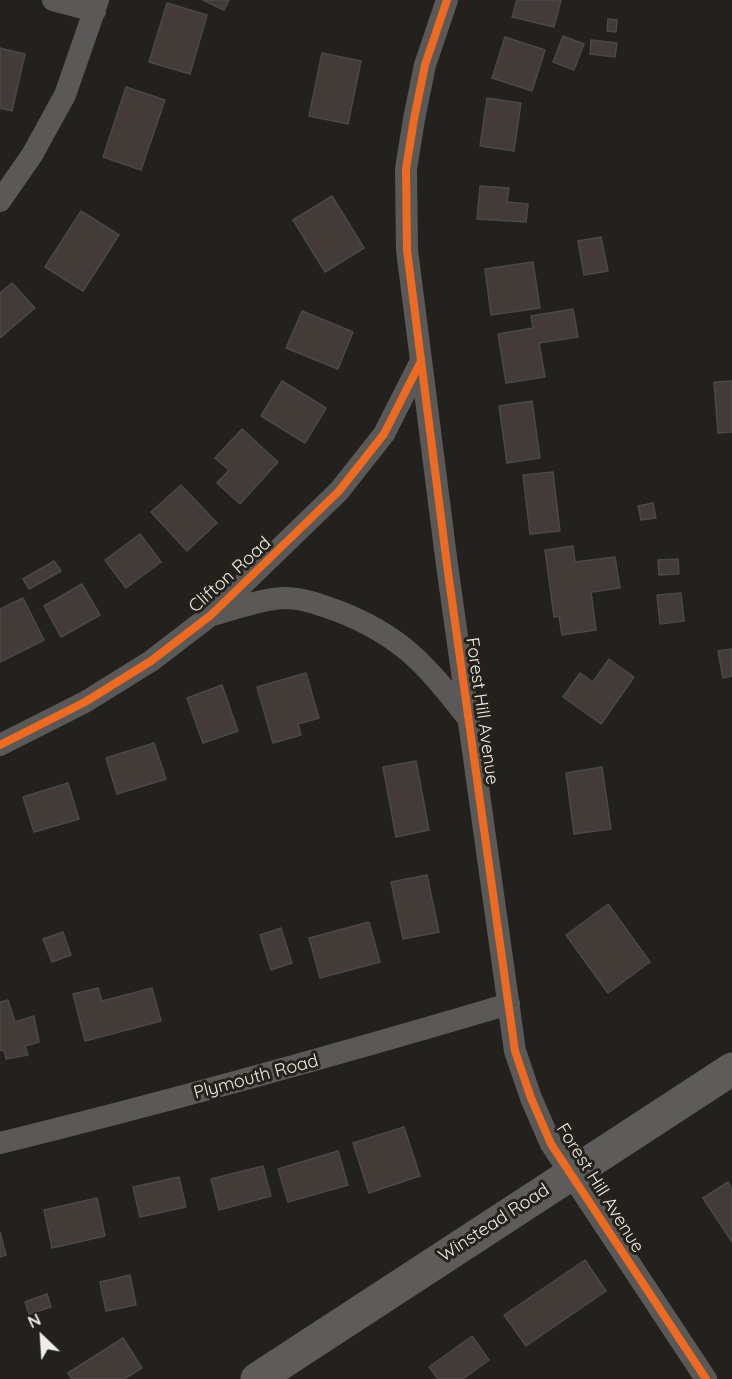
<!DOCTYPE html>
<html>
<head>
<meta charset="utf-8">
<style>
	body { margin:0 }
	#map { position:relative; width:732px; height:1379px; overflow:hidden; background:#22211d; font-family:Quicksand,sans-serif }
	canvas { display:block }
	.north { position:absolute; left:12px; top:1307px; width:60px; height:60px; -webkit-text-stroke:4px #24221b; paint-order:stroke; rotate:335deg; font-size:16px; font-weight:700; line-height:24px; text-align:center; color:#efede8 }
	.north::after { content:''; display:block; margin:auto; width:21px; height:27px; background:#efede8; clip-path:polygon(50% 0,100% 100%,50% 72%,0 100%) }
</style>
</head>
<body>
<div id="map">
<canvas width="732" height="1379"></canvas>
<div class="north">N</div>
</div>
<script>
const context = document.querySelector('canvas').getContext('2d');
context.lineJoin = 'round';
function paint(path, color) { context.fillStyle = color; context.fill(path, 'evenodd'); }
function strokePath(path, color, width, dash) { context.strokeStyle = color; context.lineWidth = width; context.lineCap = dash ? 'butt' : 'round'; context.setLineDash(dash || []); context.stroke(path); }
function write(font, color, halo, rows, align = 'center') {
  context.font = font + ' Quicksand,sans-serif'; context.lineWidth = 6; context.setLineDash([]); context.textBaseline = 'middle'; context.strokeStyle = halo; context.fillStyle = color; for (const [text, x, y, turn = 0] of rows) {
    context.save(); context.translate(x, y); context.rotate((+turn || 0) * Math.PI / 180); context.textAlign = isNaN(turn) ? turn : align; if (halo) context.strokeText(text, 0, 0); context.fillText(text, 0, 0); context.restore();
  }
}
const building = new Path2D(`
	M203,0H229L224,10Z
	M517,0H561L554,27L512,17Z
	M167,3L207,15L190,74L149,62Z
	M608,19L617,20L616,32L607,31Z
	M563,36L584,44L574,70L553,62Z
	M505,37L545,50L532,91L492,78Z
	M591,40L617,43L615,57L590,54Z
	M0,48L25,54L12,111L0,108Z
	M322,53L361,61L348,124L309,116Z
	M126,87L165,100L141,170L103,157Z
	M487,98L521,103L514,151L480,146Z
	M480,186L509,188L507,202L528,204L526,222L477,219Z
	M332,196L364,248L325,272L293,220Z
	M81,211L119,235L83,291L45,267Z
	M601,237L608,271L584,275L578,241Z
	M533,262L540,308L491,315L485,269Z
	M12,283L35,308L0,338V293Z
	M573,309L578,337L539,343L545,377L506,383L498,334L533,328L531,316Z
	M302,311L353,332L338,369L286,348Z
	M282,381L326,408L305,443L261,416Z
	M732,381V432L718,433L714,382Z
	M532,401L540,458L507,463L499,406Z
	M242,429L278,462L240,504L217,483L229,470L215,458Z
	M553,472L560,531L530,534L523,475Z
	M181,485L217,523L187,551L151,512Z
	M653,503L656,518L641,520L638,506Z
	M140,534L161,562L126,588L105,560Z
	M573,546L575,562L615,557L620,588L591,592L596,630L562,635L559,616L554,617L545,550Z
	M678,559L679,574L659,575L658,560Z
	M54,561L61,571L29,589L23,579Z
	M82,584L100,615L61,637L44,606Z
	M681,593L684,621L660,624L657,595Z
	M23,598L44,640L0,662V609Z
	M732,649V676L723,678L718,651Z
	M609,659L634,677L601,724L563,697L580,673L593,682Z
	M306,673L319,718L298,724L301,735L273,743L257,687Z
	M222,685L238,731L203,743L187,698Z
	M154,743L166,779L117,794L106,758Z
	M416,761L429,830L396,837L383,767Z
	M602,767L611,829L574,834L566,773Z
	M68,783L79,819L34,832L23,797Z
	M427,875L439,932L403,939L391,882Z
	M608,904L650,962L608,993L566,935Z
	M369,922L380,962L320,978L309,938Z
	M281,928L292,963L271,970L260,935Z
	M63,932L71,955L52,962L43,939Z
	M98,988L102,1001L152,988L161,1021L85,1041L73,994Z
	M8,1000L15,1022L34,1016L39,1042L25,1046L28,1055L6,1059L4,1050L0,1051V1002Z
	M404,1127L420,1176L369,1193L353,1143Z
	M338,1151L348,1185L288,1202L278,1169Z
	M263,1166L271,1196L219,1210L211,1179Z
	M179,1177L186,1207L140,1217L133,1187Z
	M728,1182L732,1189V1242L703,1198Z
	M97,1198L105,1236L52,1248L44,1210Z
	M0,1232L6,1255L0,1257Z
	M585,1260L606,1291L526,1346L504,1315Z
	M130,1275L136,1305L106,1311L100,1282Z
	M47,1294L51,1307L29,1314L25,1302Z
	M472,1336L489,1360L463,1379H438L429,1367Z
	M123,1338L142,1368L124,1379H72L68,1373Z`);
const street = new Path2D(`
	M53,0L95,11
	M447,0L425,65L414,119L406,169L407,250L447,565L515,1051L531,1098L551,1144L706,1379
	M0,201L32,155L65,95L98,0
	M212,615C235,609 261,599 284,598C303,598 321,605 338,611C402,636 426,665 467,717
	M0,745L85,702L151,661L211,615L339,491L384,434L420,363
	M0,1143C171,1101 340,1054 509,1004`);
const secondary = new Path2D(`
	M257,1379L732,1069`);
const cycleway = new Path2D(`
	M447,0L425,65L414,119L406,169L407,250L447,565L515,1051L531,1098L551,1144L706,1379
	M0,745L85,702L151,661L211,615L339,491L384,434L420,363`);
const streetNames = [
	["Clifton Road",230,575,-42],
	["Forest Hill Avenue",482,711,82],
	["Plymouth Road",256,1077,-15],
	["Forest Hill Avenue",600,1188,58],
	["Winstead Road",494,1223,-33]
];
paint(building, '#423b38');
strokePath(building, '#4b4946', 1.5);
strokePath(street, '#5b5958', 22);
strokePath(secondary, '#5e5c5a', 33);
strokePath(cycleway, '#ed6a23', 8);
write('18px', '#efede8', '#24221b', streetNames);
</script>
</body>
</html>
